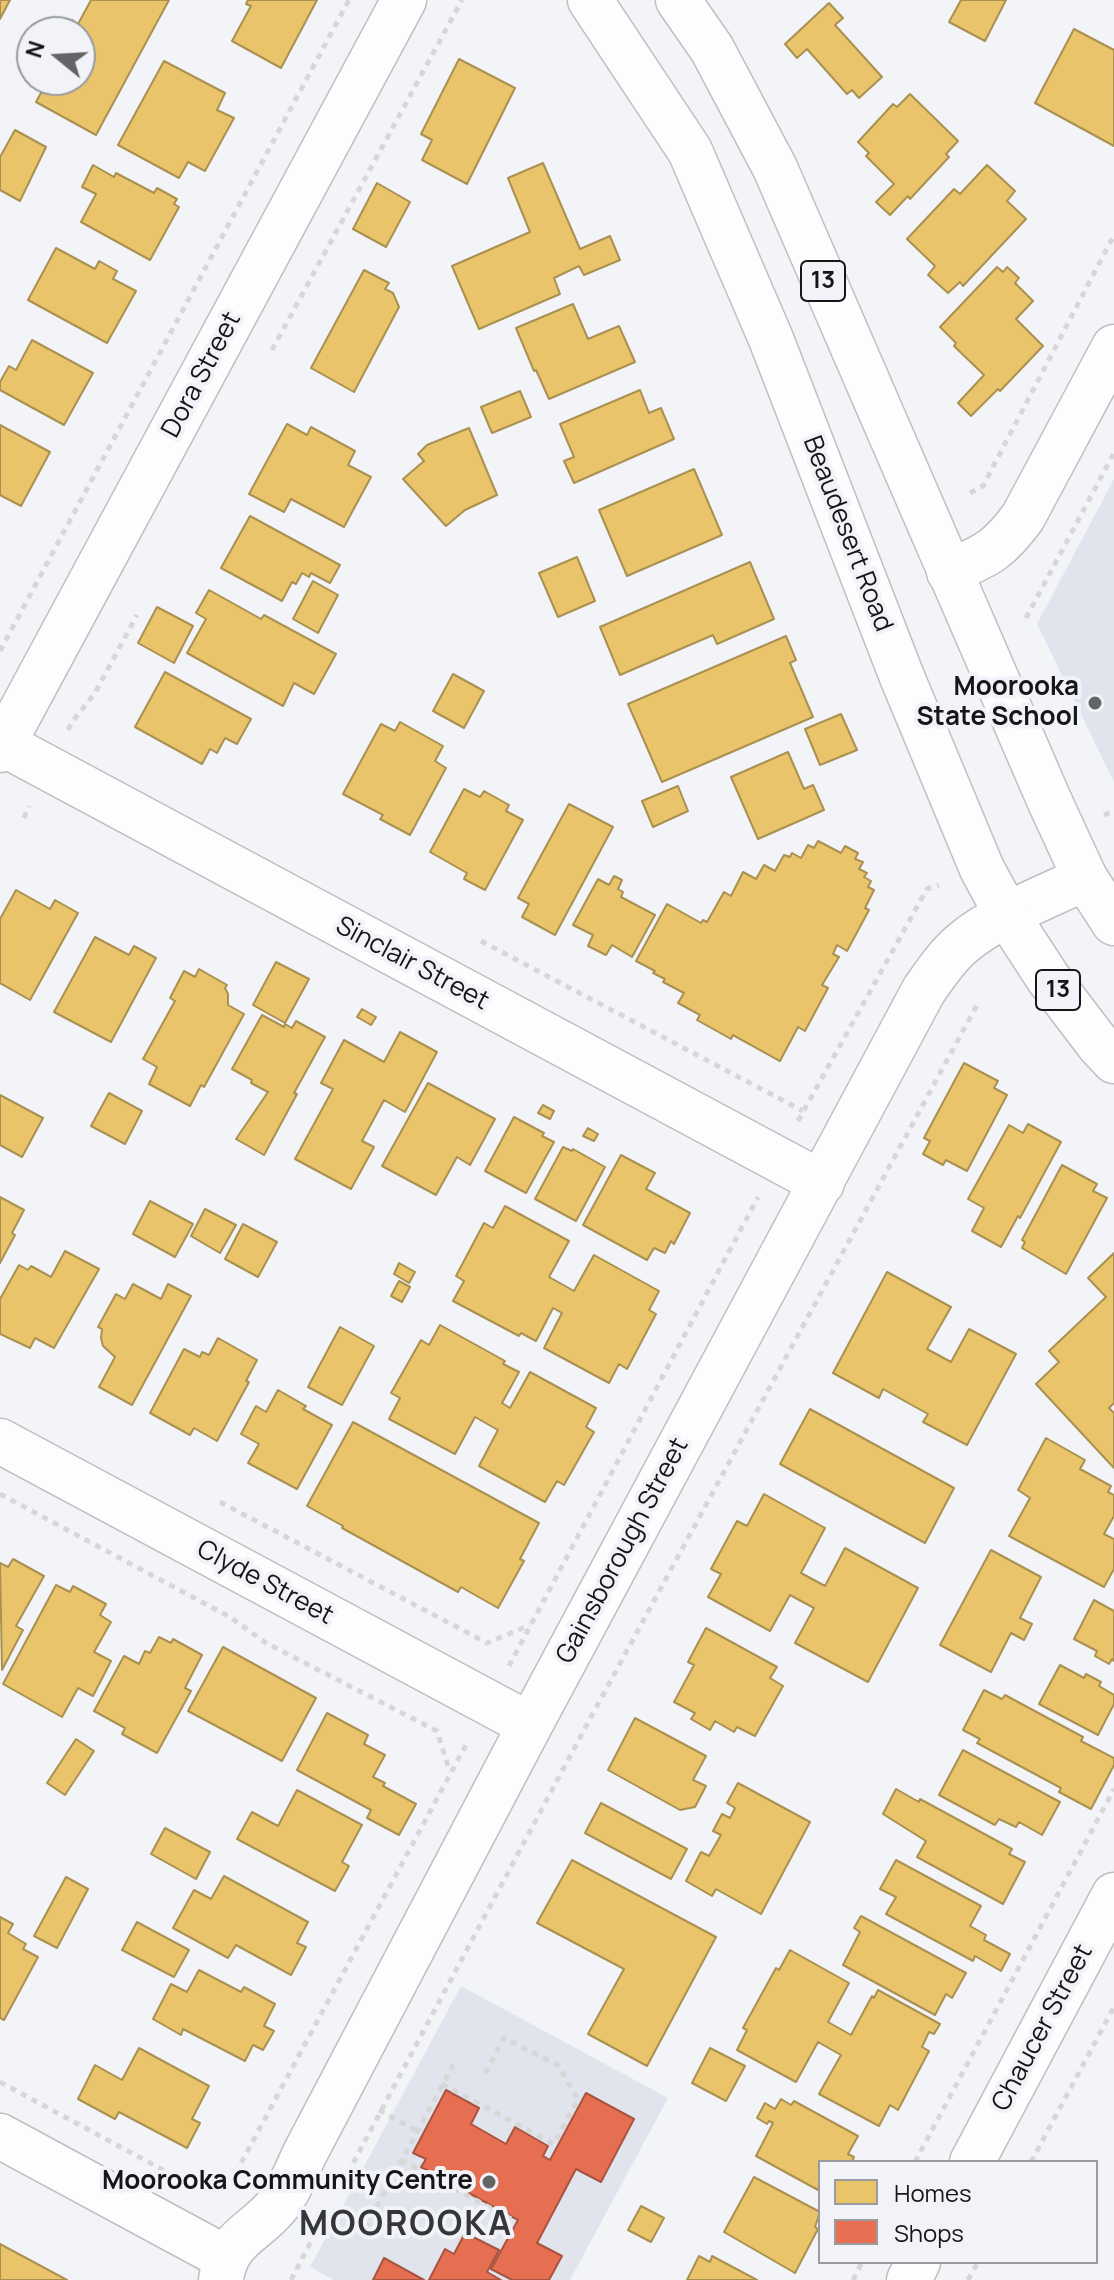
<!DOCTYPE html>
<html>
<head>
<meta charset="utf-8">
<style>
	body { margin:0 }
	#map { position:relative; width:1114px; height:2280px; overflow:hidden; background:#f2f4f7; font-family:Manrope,sans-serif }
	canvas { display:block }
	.legend { position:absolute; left:818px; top:2160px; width:280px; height:104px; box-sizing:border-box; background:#f1f3f8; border:2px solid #999b9e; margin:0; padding:10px 14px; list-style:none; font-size:24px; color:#161618 }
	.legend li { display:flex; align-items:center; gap:16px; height:40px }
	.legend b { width:40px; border:2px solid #999b9e }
	.north { position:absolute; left:16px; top:16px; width:80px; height:80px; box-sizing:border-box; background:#f1f3f8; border:2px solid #999b9e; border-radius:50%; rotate:288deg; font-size:22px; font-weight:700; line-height:32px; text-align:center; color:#161618 }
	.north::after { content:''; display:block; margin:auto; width:28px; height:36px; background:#636466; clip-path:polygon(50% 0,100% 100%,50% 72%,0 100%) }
</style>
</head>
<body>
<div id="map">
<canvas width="1114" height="2280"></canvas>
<ul class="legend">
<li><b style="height:22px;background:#e9c46a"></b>Homes</li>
<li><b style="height:22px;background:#e76f51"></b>Shops</li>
</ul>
<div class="north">N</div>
</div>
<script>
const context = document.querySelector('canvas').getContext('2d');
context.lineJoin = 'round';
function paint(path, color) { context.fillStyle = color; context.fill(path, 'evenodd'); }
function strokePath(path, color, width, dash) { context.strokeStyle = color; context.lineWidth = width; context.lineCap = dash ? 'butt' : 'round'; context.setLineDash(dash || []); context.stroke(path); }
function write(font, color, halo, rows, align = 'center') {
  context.font = font + ' Manrope,sans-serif'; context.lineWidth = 8; context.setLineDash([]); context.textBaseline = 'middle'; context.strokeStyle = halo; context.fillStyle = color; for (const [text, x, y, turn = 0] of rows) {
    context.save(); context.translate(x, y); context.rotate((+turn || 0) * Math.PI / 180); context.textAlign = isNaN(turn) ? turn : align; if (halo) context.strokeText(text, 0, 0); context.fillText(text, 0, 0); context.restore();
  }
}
const built = new Path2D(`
	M1114,479V782L1037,624Z
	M461,1986L668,2098L570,2280H334L310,2267Z`);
const homes = new Path2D(`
	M0,0H10L0,19Z
	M91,0H169L96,135L36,102L48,80H80V32H66L72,20L78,24Z
	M248,0H317L281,68L232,41L251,6L246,4Z
	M961,0H1006L985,41L949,22Z
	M829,3L843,18L835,25L882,77L859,98L852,90L847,94L807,49L797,58L785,44Z
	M1074,29L1114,50V146L1035,103Z
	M459,59L515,88L467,184L422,160L432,140L421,134Z
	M164,61L225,93L217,110L234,118L205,171L188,162L179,178L118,145Z
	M910,94L958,141L946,154L949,157L910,199L908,196L890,215L876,202L894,184L866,156L869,153L858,142L893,104L897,107Z
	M15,130L46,147L20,201L0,190V157Z
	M543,163L580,249L610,236L620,260L584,275L579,266L554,278L560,294L479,329L452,266L530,232L508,178Z
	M93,165L114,177L116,173L154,193L157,188L177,199L174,204L179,207L150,260L81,222L96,194L82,187Z
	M987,165L1015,191L1007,201L1026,219L963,286L960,282L948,293L928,275L935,266L907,239L954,189L960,194Z
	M377,183L410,202L386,247L353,229Z
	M56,248L95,269L99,261L117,271L113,279L136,291L107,343L28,300Z
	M997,267L1003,272L1007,267L1019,278L1015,283L1033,301L1016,319L1043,346L1000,391L998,389L971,416L958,403L984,375L954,346L956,343L940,327Z
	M364,270L389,283L385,289L393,293L399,307L354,392L311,368Z
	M573,304L588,339L619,326L635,362L549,399L536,370L534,371L516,328Z
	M32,340L93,373L64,425L0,390V382L9,366L16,370Z
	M640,390L649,413L661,408L674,439L574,483L564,461L574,457L560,424Z
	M520,391L531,417L492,433L481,407Z
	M287,424L307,435L311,427L355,451L348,465L371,477L344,527L291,499L284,512L249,494Z
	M0,425L50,452L21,506L0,495Z
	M469,428L497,495L465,510L446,526L403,479L424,461L418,454L427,445Z
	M694,469L722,535L627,576L599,510Z
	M250,516L340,565L330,583L311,573L309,577L302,573L296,584L292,582L282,601L221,568Z
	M577,557L595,601L558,617L539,573Z
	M750,562L774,619L717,644L713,635L620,675L600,627Z
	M313,581L338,595L318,633L293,619Z
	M209,590L261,619L264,615L336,654L314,694L294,683L283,706L187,653L206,619L196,613Z
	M157,607L193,626L174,663L138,643Z
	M786,636L796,660L790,663L813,717L662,782L628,704Z
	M165,672L251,719L237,744L225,738L217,753L210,749L202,764L135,727Z
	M453,674L484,691L464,728L433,711Z
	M841,714L857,750L820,765L805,729Z
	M400,722L443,746L435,761L446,768L410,835L380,819L383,815L343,794L381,724L395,731Z
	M788,752L804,789L813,785L824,810L758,839L731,777Z
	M678,786L688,811L653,827L642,801Z
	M464,789L480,797L484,791L509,805L506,811L523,820L485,890L464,879L467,873L430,852Z
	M569,804L613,827L555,935L522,917L529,904L518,898Z
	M818,841L841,853L845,846L858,853L855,859L863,862L859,869L867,873L864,877L871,881L868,887L874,890L865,908L869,910L847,951L837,945L833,954L839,957L822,985L828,988L805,1031L798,1027L780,1061L733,1035L731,1039L697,1020L700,1015L678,1003L684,993L663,982L665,979L653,973L655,971L636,961L667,904L701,923L703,920L707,922L724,892L731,896L743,872L756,879L764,865L775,871L784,855L790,857L792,853L801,858L808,845L814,848Z
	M614,876L622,880L618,889L623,892L621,897L655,915L632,957L612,945L606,955L588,946L593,935L573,925L598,879L609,885Z
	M16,890L50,909L55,900L78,913L30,1000L0,983V919Z
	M95,937L129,955L134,946L156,958L111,1042L54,1012Z
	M276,962L309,979L285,1023L253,1005Z
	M199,969L227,985L225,988L228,994V1005L244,1014L204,1087L201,1085L190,1106L149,1084L157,1067L143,1059L175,1001L170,998L184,971L195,977Z
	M362,1009L376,1017L371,1025L357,1017Z
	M262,1015L284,1027L285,1024L292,1028L296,1021L325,1037L294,1093L297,1094L264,1155L236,1139L268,1092L251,1083L252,1080L232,1069Z
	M400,1032L437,1052L405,1112L384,1100L362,1141L374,1147L351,1189L295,1159L333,1089L321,1083L344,1040L384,1062Z
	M964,1063L998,1081L994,1088L1007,1095L967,1171L946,1160L943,1165L923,1154L930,1141L924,1138Z
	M428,1083L495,1119L470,1165L457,1157L436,1195L382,1166Z
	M109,1093L142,1111L125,1144L91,1126Z
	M0,1095L43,1118L22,1157L0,1145Z
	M543,1105L554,1111L550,1119L538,1113Z
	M514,1117L544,1133L542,1136L554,1142L526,1193L485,1171Z
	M1028,1124L1061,1142L1020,1218L1018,1216L1001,1247L972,1231L984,1208L968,1199L1009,1125L1023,1133Z
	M588,1128L598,1134L594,1141L583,1136Z
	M563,1147L572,1151L573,1149L605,1167L576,1221L535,1199Z
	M621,1155L655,1173L646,1189L690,1213L674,1244L671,1241L665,1253L654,1248L647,1260L583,1225Z
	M1062,1165L1097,1184L1093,1191L1107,1198L1066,1274L1022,1248L1025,1242L1022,1240Z
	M0,1197L24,1210L12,1233L15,1235L0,1263Z
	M150,1201L193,1224L175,1257L133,1234Z
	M505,1206L569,1241L549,1277L574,1291L594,1255L659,1291L649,1310L656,1314L627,1369L619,1364L609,1383L544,1348L562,1313L553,1308L536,1341L521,1333L519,1336L453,1301L464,1281L456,1276L484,1223L493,1228Z
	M205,1209L236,1225L220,1253L191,1236Z
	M243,1224L277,1242L258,1277L225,1259Z
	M65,1251L99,1269L54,1348L35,1338L30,1348L0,1334V1299L19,1265L28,1270L31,1266L51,1277Z
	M1114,1253V1403L1109,1408L1114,1413V1468L1036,1384L1059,1362L1049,1351L1106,1297L1088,1278Z
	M399,1263L415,1272L409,1283L394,1274Z
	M887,1272L951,1307L927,1349L951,1362L969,1329L1016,1354L967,1445L923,1422L928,1414L883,1389L879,1398L833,1373Z
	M399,1281L410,1287L402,1302L391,1296Z
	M133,1284L161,1299L168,1284L191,1296L132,1405L99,1387L115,1357L103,1346L101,1338L102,1329L98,1327L116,1294L125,1299Z
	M440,1325L505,1361L503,1364L519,1372L502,1403L510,1408L530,1372L596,1408L586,1427L594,1432L564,1485L557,1481L545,1502L479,1466L498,1430L475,1417L455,1454L389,1419L400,1398L391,1393L421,1340L429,1345Z
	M340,1327L374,1346L342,1405L308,1387Z
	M218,1338L257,1360L246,1381L249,1382L217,1441L194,1428L190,1435L150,1413L184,1349L200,1357L202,1352L209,1355Z
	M278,1390L306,1406L303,1409L332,1425L297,1489L248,1463L259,1444L241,1434L256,1406L266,1412Z
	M810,1409L954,1488L925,1543L780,1464Z
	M353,1422L539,1523L520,1559L524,1561L498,1608L461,1587L458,1592L342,1528L343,1526L307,1506Z
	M1046,1438L1085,1460L1080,1469L1111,1486L1108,1492L1114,1495V1516L1104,1534L1114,1539V1569L1104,1587L1009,1536L1030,1498L1018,1490Z
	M764,1494L825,1528L801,1573L825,1586L845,1548L918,1588L868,1682L795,1643L814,1608L790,1595L770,1631L708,1597L721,1574L711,1569L737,1521L747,1526Z
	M991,1550L1041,1577L1020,1618L1032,1624L1024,1640L1011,1633L991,1672L940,1645Z
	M13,1559L44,1576L16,1626L23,1630L2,1670L0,1563L8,1567Z
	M56,1585L70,1592L73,1586L106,1604L100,1615L111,1622L94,1652L111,1661L93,1696L78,1688L62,1717L3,1684Z
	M1094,1600L1114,1611V1661L1112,1659L1109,1664L1095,1656L1097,1651L1074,1639Z
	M706,1628L777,1667L770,1678L783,1686L755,1736L737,1727L734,1732L715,1721L710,1730L691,1719L695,1713L674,1702L694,1665L688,1662Z
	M159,1637L171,1643L173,1639L202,1655L185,1688L191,1691L157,1753L122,1734L125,1728L94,1711L124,1656L139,1664L145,1651L150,1653Z
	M223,1647L316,1698L282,1761L188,1711Z
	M1060,1665L1084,1678L1086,1674L1101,1682L1099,1686L1114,1695V1704L1098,1735L1039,1704Z
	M984,1690L1002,1699L1005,1695L1083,1737L1081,1741L1114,1758V1765L1091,1809L1059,1792L1061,1788L977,1743L980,1739L963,1730Z
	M327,1713L368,1735L364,1744L385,1755L373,1777L385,1783L383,1786L416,1804L399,1835L367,1818L371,1810L297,1770Z
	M635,1718L706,1756L693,1780L706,1786L695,1807L680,1810L608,1770Z
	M76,1739L94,1751L65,1795L47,1783Z
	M963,1750L1060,1802L1042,1835L1019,1822L1016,1827L999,1819L995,1825L939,1795Z
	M738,1783L810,1822L761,1914L716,1889L712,1896L686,1881L701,1852L709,1856L721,1835L713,1831L722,1814L730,1818L735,1808L727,1803Z
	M896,1789L919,1802L920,1799L1012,1849L1009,1854L1025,1862L1003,1904L917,1857L926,1841L883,1814Z
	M297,1790L362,1825L342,1862L349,1866L335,1891L237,1839L252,1812L278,1826Z
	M601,1803L687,1849L671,1879L585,1833Z
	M165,1828L210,1852L196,1879L151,1854Z
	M572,1860L716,1937L647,2066L588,2034L624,1969L537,1923Z
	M896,1860L981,1906L970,1926L986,1935L984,1940L1010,1954L1001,1971L975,1956L973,1961L886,1914L896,1897L880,1889Z
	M224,1876L308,1922L297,1943L306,1947L291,1975L236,1945L228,1958L173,1928L194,1890L211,1899Z
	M66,1877L88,1889L57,1948L34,1936Z
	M861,1916L966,1973L952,1998L946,1994L935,2015L843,1965L860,1932L854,1928Z
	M0,1917L13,1924L8,1933L26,1944L23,1949L38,1957L4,2020L0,2018Z
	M137,1922L189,1950L174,1977L122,1950Z
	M790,1950L849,1983L828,2022L851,2035L872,1996L874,1998L878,1990L940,2024L934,2034L929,2032L922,2047L929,2051L898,2110L890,2105L879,2126L819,2094L841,2055L818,2042L796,2082L737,2050L747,2030L743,2028L776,1968L779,1970Z
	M199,1970L241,1992L244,1987L275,2004L264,2026L274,2031L263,2050L253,2045L245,2061L183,2029L181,2035L153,2019L171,1984L187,1992Z
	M139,2048L209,2086L192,2119L200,2123L187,2148L119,2112L115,2119L78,2099L95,2065L122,2080Z
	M710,2048L745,2066L726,2101L692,2083Z
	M781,2099L791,2105L794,2101L858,2136L848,2154L854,2157L852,2162H820V2185L818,2190L756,2156L773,2123L769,2121L767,2124L757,2118L765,2103L775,2109Z
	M754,2177L820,2212L815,2227L818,2229L795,2273L724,2232Z
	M641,2206L664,2218L651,2242L628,2230Z
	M0,2244L67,2280H0Z
	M699,2256L710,2262L712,2256L757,2280H687Z`);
const shops = new Path2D(`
	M446,2090L479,2108L471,2124L506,2144L515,2127L548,2146L543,2156L550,2160L586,2093L634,2119L601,2182L576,2169L537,2243L562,2256L549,2280H512L491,2269L518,2220L421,2167L426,2159L413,2153Z
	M465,2233L499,2250L487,2272L501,2280H429L445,2249L454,2254Z
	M384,2258L424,2280H373Z`);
const path = new Path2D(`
	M272,350L462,0
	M970,493L983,486L1114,235
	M1026,618L1114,453
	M0,651L349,0
	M68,730L72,722L95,693L137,615
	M1104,815L1114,811
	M24,818L29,806
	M481,941L803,1111
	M798,1121L927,889L939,885
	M0,1494L230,1617L266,1643L437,1731L450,1772
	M220,1502L487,1643L530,1625
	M509,1666L758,1197
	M0,2082L191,2185V2187
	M442,2084L554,2144L578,2099L558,2065L504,2038L484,2076
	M379,2110L417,2131
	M401,2160L511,2219
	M915,2162L1114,1789
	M1031,2162L1114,2007
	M342,2184L584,1730L977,1005
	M191,2185L233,2178L468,1741
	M365,2228L456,2060
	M291,2280L320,2224
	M853,2280L862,2262
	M968,2280L978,2262`);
const minor = new Path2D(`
	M949,572C987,555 998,551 1023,517L1114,347
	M3,744L822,1183
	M0,750L404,0
	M0,1441L530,1725
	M0,2136L226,2258
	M972,2162L1114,1895
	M221,2280C226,2238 254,2234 277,2206C289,2192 296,2172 304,2155L530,1725L924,990C936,973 948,955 964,942C995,916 1049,896 1085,878
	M909,2280L918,2262`);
const highway = new Path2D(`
	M590,0L690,151L771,339L902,677L982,869L1007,915L1048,978L1099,1045L1114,1061
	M678,0L712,49L775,168L1050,802L1085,878L1114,923`);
const markers = [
	[1095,703,8,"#636466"],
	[489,2182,8,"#636466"]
];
const shields = [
	[823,281,44],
	[1058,990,44]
];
const shieldNames = [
	["13",823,281],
	["13",1058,990]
];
const streetNames = [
	["Dora Street",202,375,-62],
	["Beaudesert Road",847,534,69],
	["Sinclair Street",412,964,28],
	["Gainsborough Street",623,1551,-62],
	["Clyde Street",265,1583,28],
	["Chaucer Street",1043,2028,-62]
];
const poiNames = [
	["Moorooka",1079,688],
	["State School",1079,718],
	["Moorooka Community Centre",473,2182]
];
const districtNames = [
	["MOOROOKA",406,2225]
];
paint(built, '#e1e4ec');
paint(homes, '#e9c46a');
strokePath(homes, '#aa9051', 2);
paint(shops, '#e76f51');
strokePath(shops, '#a85440', 2);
strokePath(minor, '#bdbfc1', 47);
strokePath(highway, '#bdbfc1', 47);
strokePath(path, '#d7d7d8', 5, [6, 6]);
strokePath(minor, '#fdfdfe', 44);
strokePath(highway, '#fdfdfe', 44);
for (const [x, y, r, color] of markers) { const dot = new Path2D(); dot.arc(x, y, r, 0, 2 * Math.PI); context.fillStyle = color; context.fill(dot); strokePath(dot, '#f1f3f8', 3); }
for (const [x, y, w] of shields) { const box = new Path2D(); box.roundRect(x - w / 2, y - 20, w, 40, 6); context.fillStyle = '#f1f3f8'; context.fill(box); strokePath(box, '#161618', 2); }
write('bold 24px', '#161618', null, shieldNames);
write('26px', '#161618', '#f1f3f8', streetNames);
write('bold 26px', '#161618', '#f1f3f8', poiNames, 'right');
context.letterSpacing = '2px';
write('bold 34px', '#34363a', '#f1f3f8', districtNames);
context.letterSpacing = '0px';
</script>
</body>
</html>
